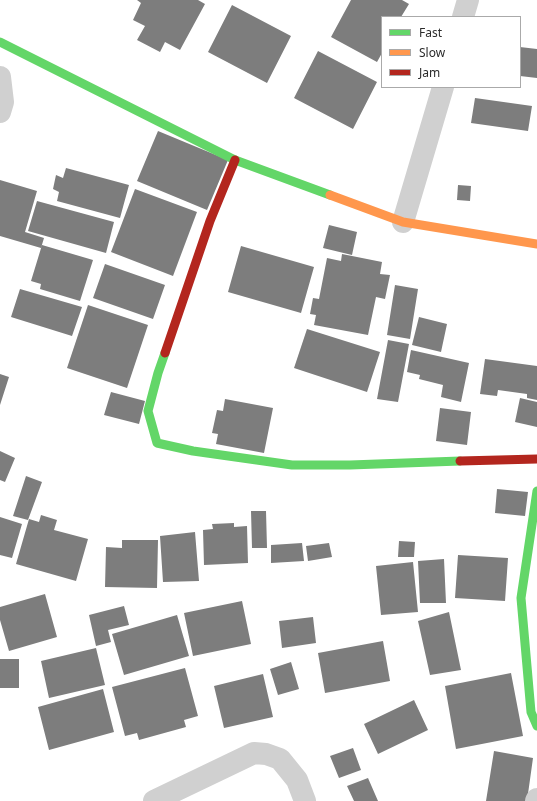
<!DOCTYPE html>
<html>
<head>
<meta charset="utf-8">
<style>
	body { margin:0 }
	#map { position:relative; width:537px; height:801px; overflow:hidden; background:#fff; font-family:"Noto Sans",sans-serif }
	canvas { display:block }
	.legend { position:absolute; left:381px; top:16px; width:140px; height:72px; box-sizing:border-box; background:#fff; border:1px solid #aaa; margin:0; padding:5px 7px; list-style:none; font-size:12px; color:#2b2b2b }
	.legend li { display:flex; align-items:center; gap:8px; height:20px }
	.legend b { width:20px; border:1px solid #aaa }
</style>
</head>
<body>
<div id="map">
<canvas width="537" height="801"></canvas>
<ul class="legend">
<li><b style="height:5px;background:#63d668"></b>Fast</li>
<li><b style="height:5px;background:#ff974d"></b>Slow</li>
<li><b style="height:5px;background:#b3261e"></b>Jam</li>
</ul>
</div>
<script>
const context = document.querySelector('canvas').getContext('2d');
context.lineJoin = 'round';
function paint(path, color) { context.fillStyle = color; context.fill(path, 'evenodd'); }
function strokePath(path, color, width, dash) { context.strokeStyle = color; context.lineWidth = width; context.lineCap = dash ? 'butt' : 'round'; context.setLineDash(dash || []); context.stroke(path); }
const building = new Path2D(`
	M137,0H198L205,4L180,50L165,42L160,52L137,40L145,26L133,20L141,3Z
	M351,0H402L409,4L401,17H382V53L377,62L331,37Z
	M232,5L291,36L267,83L208,52Z
	M520,47L537,49V78L520,76Z
	M318,51L377,82L353,129L294,98Z
	M475,98L532,106L528,131L471,123Z
	M158,131L228,160L207,210L137,181Z
	M66,168L129,185L120,218L57,201L59,192L53,189L56,175L63,178Z
	M0,180L37,191L25,232L44,238L41,248L0,236Z
	M458,185L471,186L470,201L457,200Z
	M135,189L197,212L173,276L111,252Z
	M37,201L114,222L106,253L28,231Z
	M329,225L357,232L352,255L323,248Z
	M42,245L93,260L80,301L40,289L41,284L31,281Z
	M241,246L314,267L301,313L228,292Z
	M342,254L382,262L380,274L390,275L385,299L376,297L368,335L314,325L316,315L310,314L313,298L319,299L327,258L341,261Z
	M105,264L165,285L153,319L93,298Z
	M395,285L418,289L410,339L387,335Z
	M20,289L82,307L72,336L11,317Z
	M88,305L148,325L127,388L67,368Z
	M419,317L447,324L441,352L412,345Z
	M307,329L380,352L367,392L294,368Z
	M388,340L409,344L398,402L377,399Z
	M411,350L469,363L461,402L441,397L443,385L419,379L420,375L407,372Z
	M485,359L537,366V400L527,398V394L498,390L497,396L480,394Z
	M0,374L9,377L0,405Z
	M111,392L145,401L139,424L104,415Z
	M520,398L537,402V427L515,422Z
	M225,399L273,408L264,453L216,444L218,434L212,433L217,410L223,411Z
	M440,408L471,412L467,445L436,441Z
	M0,451L15,458L5,482L0,480Z
	M26,476L42,482L28,520L13,516Z
	M497,489L528,492L525,516L495,513Z
	M251,511H266L267,548H252Z
	M41,515L57,520L54,530L88,539L76,581L16,564L29,519L39,522Z
	M0,517L22,524L12,558L0,555Z
	M234,523V527L247,526L248,563L204,565L203,530L213,529L212,524Z
	M195,532L199,581L163,582L160,536Z
	M122,540H158L157,588L105,587L106,547L122,548Z
	M399,541L415,542L414,557H398Z
	M302,543L304,561L271,563V545Z
	M329,543L332,557L308,561L306,546Z
	M458,555L508,558L505,601L455,598Z
	M444,559L446,603H420L418,561Z
	M413,562L418,612L381,615L376,566Z
	M45,594L57,637L9,651L0,620V607Z
	M242,601L251,644L193,656L184,613Z
	M124,606L129,625L108,630L111,642L96,646L89,615Z
	M449,612L461,670L430,675L418,621Z
	M177,615L189,656L124,675L112,634Z
	M313,617L316,643L282,648L279,621Z
	M383,641L390,681L325,693L318,653Z
	M96,648L105,685L49,698L41,661Z
	M0,659H19V688H0Z
	M291,662L299,689L278,695L270,669Z
	M185,668L198,716L184,720L186,727L139,740L137,733L125,736L112,687Z
	M511,673L523,736L456,749L445,686Z
	M263,674L273,717L224,728L214,686Z
	M103,689L114,732L49,750L38,707Z
	M414,700L428,730L378,754L364,724Z
	M353,748L361,770L339,778L330,756Z
	M494,751L533,758L527,801H486Z
	M368,778L378,801H354L347,786Z`);
const street = new Path2D(`
	M463,17L468,0
	M0,77L3,102L0,112
	M403,222L443,87
	M154,801L254,753L266,754L280,759L297,780L305,801
	M536,801L537,799`);
const fast = new Path2D(`
	M0,42L235,160L330,195
	M165,353L158,373L148,411L157,443L193,451L292,465H350L460,461
	M537,491L521,598L531,712L537,726`);
const slow = new Path2D(`
	M330,195L403,222L537,244`);
const jam = new Path2D(`
	M165,353L210,221L235,160
	M460,461L537,459`);
paint(building, '#7d7d7d');
strokePath(street, '#d0d0d0', 22);
strokePath(fast, '#63d668', 9);
strokePath(slow, '#ff974d', 9);
strokePath(jam, '#b3261e', 9);
</script>
</body>
</html>
